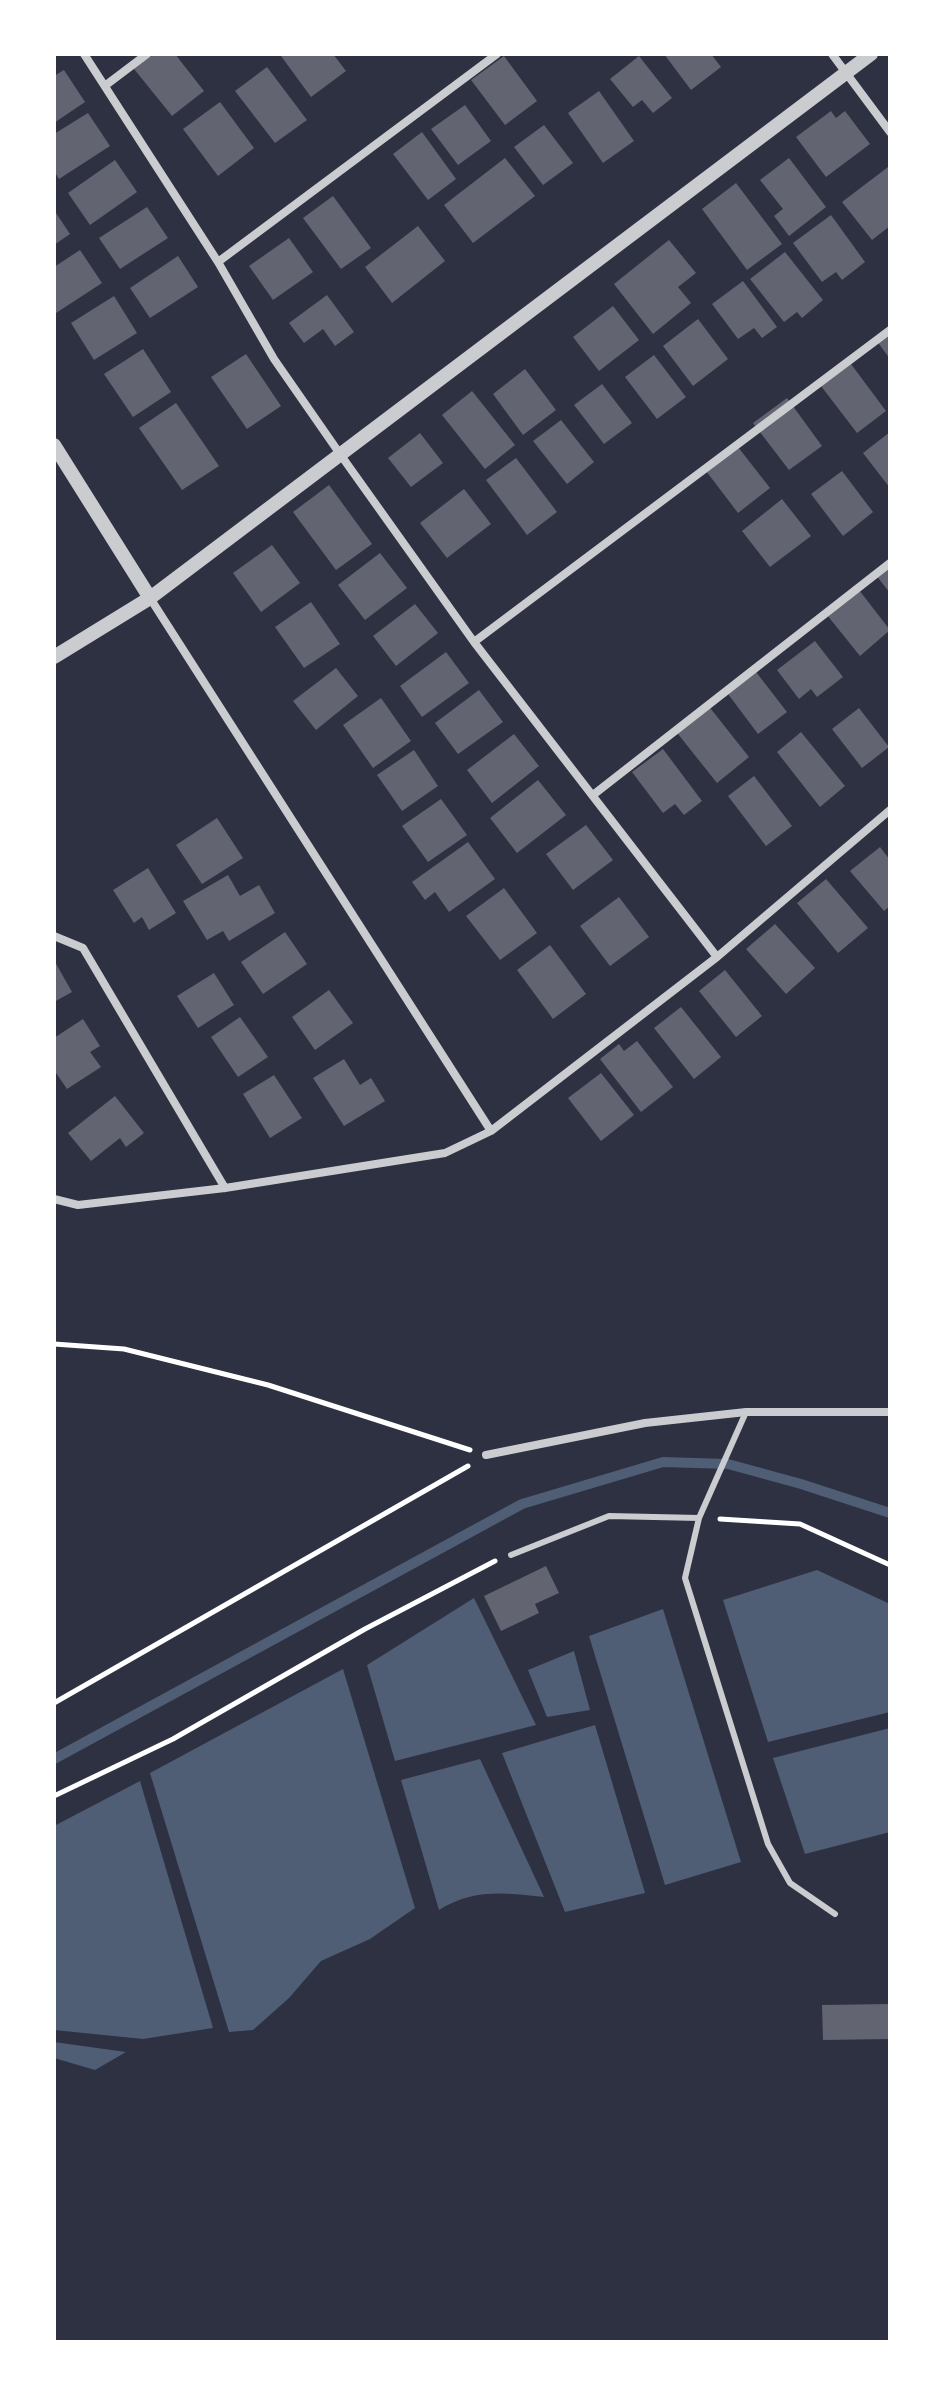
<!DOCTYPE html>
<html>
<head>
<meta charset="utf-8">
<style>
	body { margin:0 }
	#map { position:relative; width:944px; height:2396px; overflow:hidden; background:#2d3142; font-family:"DM Sans",sans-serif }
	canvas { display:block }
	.frame { position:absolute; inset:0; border:56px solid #fff; pointer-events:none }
</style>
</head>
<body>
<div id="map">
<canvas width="944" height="2396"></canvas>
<div class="frame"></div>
</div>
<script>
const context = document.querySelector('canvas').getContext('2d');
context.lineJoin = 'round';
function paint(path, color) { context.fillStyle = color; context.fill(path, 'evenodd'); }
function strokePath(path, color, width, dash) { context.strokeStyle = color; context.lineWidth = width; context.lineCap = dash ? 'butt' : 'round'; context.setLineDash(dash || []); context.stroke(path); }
const water = new Path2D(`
	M817,1570L890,1604V1712L768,1742L723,1600Z
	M474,1598L536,1725L395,1761L367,1665Z
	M663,1609L741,1862L665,1885L589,1636Z
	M574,1651L590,1710L547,1717L528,1670Z
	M343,1669L415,1908L370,1939L321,1961L289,1998L253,2030L229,2032L150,1773Z
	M595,1725L645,1893L565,1912L502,1753Z
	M890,1728V1832L805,1854L773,1758Z
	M480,1759L544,1897C504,1893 475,1888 439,1910L401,1780Z
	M140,1781L213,2028L143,2039L54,2030V1826Z
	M54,2042L126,2052L95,2070L54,2058Z`);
const stream = new Path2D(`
	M54,1759L522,1504L663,1462L728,1464L801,1484L890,1513`);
const building = new Path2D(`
	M143,54H175L204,91L172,116L130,64Z
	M284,54H333L346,71L311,97L281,56Z
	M664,54H711L721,67L691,90Z
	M504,56L537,101L505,125L471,80Z
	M639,56L672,98L653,113L642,100L633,107L610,79Z
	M267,67L307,120L275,143L235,91Z
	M64,70L85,102L54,123V76Z
	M599,91L634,141L603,163L568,113Z
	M220,102L254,148L218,176L183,129Z
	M465,105L491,141L458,165L431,129Z
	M831,111L836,118L845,111L870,144L826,177L796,137Z
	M88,113L110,146L59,179L54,171V134Z
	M544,125L573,163L543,185L514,147Z
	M422,132L456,179L428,200L393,154Z
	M505,158L535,196L473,243L444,205Z
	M789,158L826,207L789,236L774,216L783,209L760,180Z
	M115,160L137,192L90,225L68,193Z
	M888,167L890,226L872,240L842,202Z
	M736,183L782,244L747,270L702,209Z
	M333,196L371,248L341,269L303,218Z
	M147,207L168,238L120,269L99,238Z
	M54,210L70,234L54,245Z
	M831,215L865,262L842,280L836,272L822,282L793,243Z
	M418,226L445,261L392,303L365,267Z
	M289,238L313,272L273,300L249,266Z
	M669,240L696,273L678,287L691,303L653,334L614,284Z
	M80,250L102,283L56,313L54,267Z
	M785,252L823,300L802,318L797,312L784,322L750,279Z
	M178,256L198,287L150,318L130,288Z
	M743,281L777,327L762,338L754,328L738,339L712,304Z
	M327,295L354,332L335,346L323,329L304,343L289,323Z
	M114,296L137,333L94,360L71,323Z
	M613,306L639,340L599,371L573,337Z
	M698,319L728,359L693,386L663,346Z
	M890,330V359L876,340Z
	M143,349L171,392L133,417L104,374Z
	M246,354L281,406L247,429L211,377Z
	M654,355L686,397L657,419L625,377Z
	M851,364L886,411L857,433L821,386Z
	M525,369L556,410L523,435L493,394Z
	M602,384L632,423L604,444L574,405Z
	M472,391L515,445L485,469L442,415Z
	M787,398L822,446L789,470L753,423Z
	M176,403L219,466L182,490L139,428Z
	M561,420L594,462L567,484L533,441Z
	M890,432V488L863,453Z
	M420,433L443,463L411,487L388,458Z
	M738,447L770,488L738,513L706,471Z
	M516,458L557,512L527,535L486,480Z
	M842,471L873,512L843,536L811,494Z
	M329,485L372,544L336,570L293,512Z
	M464,489L491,524L447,558L420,523Z
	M782,499L811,536L770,567L742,531Z
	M272,545L300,583L261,612L233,573Z
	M380,553L407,588L365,620L338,585Z
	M890,562V593L875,574Z
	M859,590L890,630L860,656L827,615Z
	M311,602L340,644L304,668L275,627Z
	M415,604L438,633L396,666L373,636Z
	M815,641L843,677L817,697L811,689L799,699L777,670Z
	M446,652L469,683L422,717L400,686Z
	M336,668L358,696L316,730L293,701Z
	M753,668L787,712L758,734L725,690Z
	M479,690L503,722L458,754L435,723Z
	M381,698L411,741L373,768L343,725Z
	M707,704L749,757L717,783L674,729Z
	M859,708L889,747L862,768L832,729Z
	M801,732L845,786L820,807L777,752Z
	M514,734L539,766L492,803L467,770Z
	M663,749L702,801L684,815L675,804L663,813L632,772Z
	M414,750L438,786L402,811L377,775Z
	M754,776L792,826L766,846L728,796Z
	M538,780L566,815L517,853L490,818Z
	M441,799L467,835L428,862L402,826Z
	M217,818L243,858L202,884L176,845Z
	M586,825L613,860L573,890L546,854Z
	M468,842L495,879L449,912L435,892L425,900L412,882Z
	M880,847L890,860V906L884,911L850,871Z
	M148,868L176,913L149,930L142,917L134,923L113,890Z
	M228,875L240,896L259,885L275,913L229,941L223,931L207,940L183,901Z
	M826,879L868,928L838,953L797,903Z
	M504,888L537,933L500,960L466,916Z
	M619,897L649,937L610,966L580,926Z
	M775,924L815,968L786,994L746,949Z
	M285,932L307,964L263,994L241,962Z
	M550,945L586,994L553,1019L517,970Z
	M54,960L72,992L54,1002Z
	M725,970L762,1016L736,1037L699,991Z
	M214,973L234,1005L198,1028L177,996Z
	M329,990L353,1023L315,1050L292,1017Z
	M681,1007L721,1057L694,1079L654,1028Z
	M240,1017L268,1057L238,1077L211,1037Z
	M83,1019L100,1046L90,1052L101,1067L67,1089L54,1070V1038Z
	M637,1041L673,1087L641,1112L600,1059L619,1044L624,1051Z
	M344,1059L360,1085L371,1078L385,1101L344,1126L313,1078Z
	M601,1073L634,1115L601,1141L568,1098Z
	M274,1075L302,1118L270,1138L243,1094Z
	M115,1096L144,1133L126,1147L120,1138L91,1161L68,1133Z
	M546,1566L559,1593L535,1604L539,1613L501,1631L484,1596Z
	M890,2004V2039L823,2040L822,2005Z`);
const path = new Path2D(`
	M54,1344L124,1349L268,1385L470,1450
	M720,1519L800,1524L890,1565
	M54,1703L468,1466
	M54,1796L173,1739L365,1629L495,1561`);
const service = new Path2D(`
	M746,1412L699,1518L685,1578L768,1844L790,1883L835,1914
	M511,1555L609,1516L699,1518`);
const minor = new Path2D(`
	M84,54L218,262L274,359L340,454L474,642L717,957
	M832,54L890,132
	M106,85L147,54
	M218,262L497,54
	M150,598L491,1131
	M474,642L890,330
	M593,795L890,563
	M54,936L83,948L225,1188
	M54,1199L78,1205L225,1188L445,1153L491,1131L717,957L890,810
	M486,1455L645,1423L746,1412H890`);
const tertiary = new Path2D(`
	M54,445L150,598
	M54,657L150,598L871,54`);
paint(water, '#4f5d75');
strokePath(stream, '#4f5d75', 10);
paint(building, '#626471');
strokePath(path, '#fff', 5);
strokePath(service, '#caccd0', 6);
strokePath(minor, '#caccd0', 8);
strokePath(tertiary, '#caccd0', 14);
</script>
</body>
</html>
